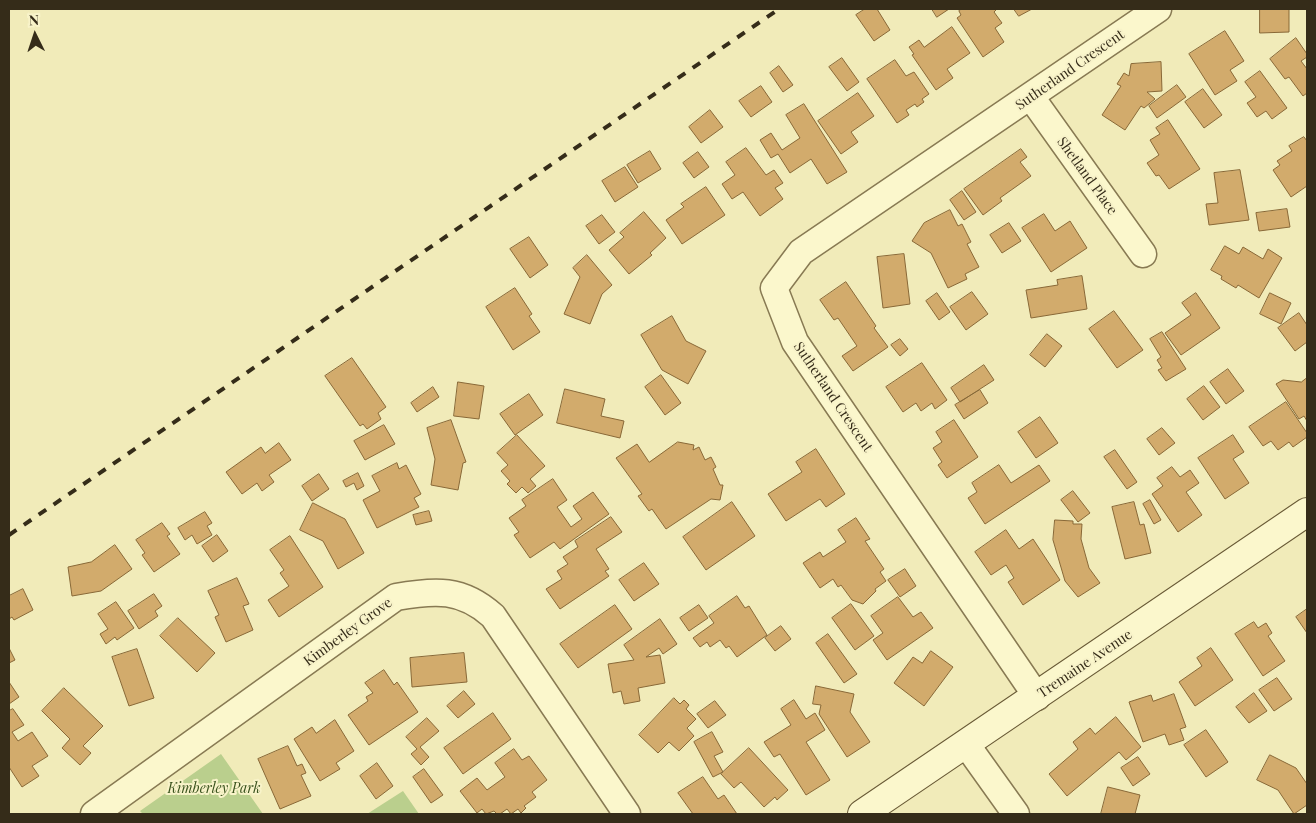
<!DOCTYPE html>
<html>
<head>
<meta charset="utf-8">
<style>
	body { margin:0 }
	#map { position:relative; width:1316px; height:823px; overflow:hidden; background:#f1ebb9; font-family:"Playfair Display",serif }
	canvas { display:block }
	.frame { position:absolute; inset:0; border:10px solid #352c19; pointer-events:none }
	.north { position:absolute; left:10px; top:10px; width:50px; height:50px; -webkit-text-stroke:4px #f8f3c9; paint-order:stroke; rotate:356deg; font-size:14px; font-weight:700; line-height:20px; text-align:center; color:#352c19 }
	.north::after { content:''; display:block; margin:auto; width:18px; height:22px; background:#352c19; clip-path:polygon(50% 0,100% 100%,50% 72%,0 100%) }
</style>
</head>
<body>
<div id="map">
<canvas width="1316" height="823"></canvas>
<div class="frame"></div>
<div class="north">N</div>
</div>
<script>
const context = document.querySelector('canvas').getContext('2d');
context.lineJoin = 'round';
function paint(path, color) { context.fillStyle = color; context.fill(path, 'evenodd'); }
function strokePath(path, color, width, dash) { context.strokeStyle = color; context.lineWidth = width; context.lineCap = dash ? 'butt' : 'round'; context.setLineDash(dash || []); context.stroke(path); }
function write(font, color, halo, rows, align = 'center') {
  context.font = font + ' "Playfair Display",serif'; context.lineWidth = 4; context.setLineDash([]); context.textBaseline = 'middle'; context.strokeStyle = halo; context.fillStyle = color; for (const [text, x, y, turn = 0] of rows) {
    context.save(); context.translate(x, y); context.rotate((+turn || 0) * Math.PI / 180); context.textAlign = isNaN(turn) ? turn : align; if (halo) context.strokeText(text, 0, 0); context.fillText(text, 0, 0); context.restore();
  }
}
const green = new Path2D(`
	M221,754L263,814H143L140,811Z
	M403,791L419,814H367Z`);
const building = new Path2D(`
	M865,9H877L890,30L874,41L856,15Z
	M932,9H949L937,17Z
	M962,9H997L994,12L1002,23L995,28L1004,42L983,57L957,18L961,15L959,11Z
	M1014,9H1032L1019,16Z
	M1260,9H1289V32L1260,33Z
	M952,27L970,53L947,69L953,78L936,90L912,55L914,54L909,47L919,40L924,47Z
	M1225,31L1244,61L1230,70L1237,81L1215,95L1189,54Z
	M1296,38L1307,54V57L1301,61L1307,69V93L1303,96L1289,77L1285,79L1270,59Z
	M842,58L859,82L847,91L829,67Z
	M895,60L906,76L914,72L929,94L922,99L924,102L917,107L915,104L906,110L909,115L897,123L867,79Z
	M1161,62L1162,91L1147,92L1155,99L1144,108L1141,106L1125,130L1102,115L1121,86L1117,84L1124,73L1129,76L1131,64Z
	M779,66L793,85L783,92L770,73Z
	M1260,71L1287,108L1272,119L1266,111L1257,117L1247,103L1256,97L1245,82Z
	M1177,85L1186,97L1157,118L1149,106Z
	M761,86L772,102L751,117L739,101Z
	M1203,89L1222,115L1204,128L1185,102Z
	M858,93L874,116L851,132L858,142L841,154L818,121Z
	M804,104L847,172L827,184L811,159L790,173L778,154L771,158L760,140L771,133L782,150L800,138L786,115Z
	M710,110L723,127L701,143L689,127Z
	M1168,120L1200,169L1169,189L1159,175L1156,176L1147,163L1159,155L1150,140L1160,134L1156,128Z
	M1304,137L1307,141V186L1291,197L1273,170L1280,165L1277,161L1292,151L1289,146Z
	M746,148L766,175L774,170L783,183L775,188L783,199L760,216L743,192L732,199L722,184L735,175L726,162Z
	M1021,149L1027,157L1020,162L1031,176L1000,198L1002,201L983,215L964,189Z
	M650,151L661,169L638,183L627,165Z
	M698,152L709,167L694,178L683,163Z
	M625,167L638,187L615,202L602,181Z
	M1240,170L1249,220L1209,225L1206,204L1218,203L1214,173Z
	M706,187L725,215L682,244L666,220L684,207L681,204Z
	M962,191L976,212L964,220L950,200Z
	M1287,209L1290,227L1259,231L1256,213Z
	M950,210L958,226L962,224L971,242L967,244L979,267L965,274L967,279L948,288L931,253L912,241L924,223Z
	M644,212L666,238L650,253L652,255L629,274L609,250L624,237L620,233Z
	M1044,214L1055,231L1070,221L1087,248L1051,272L1022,228Z
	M602,215L615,232L599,244L586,226Z
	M1009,223L1021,241L1002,253L990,235Z
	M529,237L548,265L530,278L510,249Z
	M1225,246L1239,254L1243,247L1263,259L1268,249L1282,258L1259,298L1238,285L1236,288L1221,279L1222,276L1211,270Z
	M904,254L910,304L883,308L877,257Z
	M587,255L612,285L602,294L590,324L564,314L580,277L573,268Z
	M1082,276L1087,309L1031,318L1026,290L1058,285L1057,280Z
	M846,282L876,326L874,328L888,347L853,371L842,356L857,346L838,318L834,320L820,300Z
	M515,288L532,314L529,316L540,332L513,350L486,307Z
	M972,292L988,314L966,330L950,307Z
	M937,293L950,312L939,320L926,301Z
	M1196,293L1220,328L1181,355L1165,333L1191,315L1182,303Z
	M1270,293L1291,303L1281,324L1260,314Z
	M1114,311L1143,350L1117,368L1089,329Z
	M1299,313L1307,325V342L1295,351L1278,328Z
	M672,316L686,341L706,351L688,384L662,370L641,335Z
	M1162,332L1186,369L1166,381L1158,370L1162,368L1157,360L1161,357L1150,339Z
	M1047,334L1062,346L1045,367L1030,355Z
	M900,339L908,349L900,356L891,345Z
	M352,358L386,407L378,413L381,419L367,429L363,424L360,426L325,376Z
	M922,363L947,400L935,409L932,403L921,411L916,403L903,412L886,387Z
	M984,365L994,380L960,402L951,388Z
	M1228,369L1244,391L1226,404L1210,382Z
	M661,375L681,403L665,415L645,387Z
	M1307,378V421L1304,416L1299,419L1276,384L1283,380L1301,382Z
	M458,382L484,386L479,419L454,416Z
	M1204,386L1220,407L1203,420L1187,399Z
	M433,387L439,397L417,412L411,403Z
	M565,389L605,399L601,416L624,421L620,438L557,423Z
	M980,390L988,403L964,419L955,405Z
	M529,394L543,415L515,435L500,414Z
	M1286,402L1307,433V437L1293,447L1289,442L1278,450L1271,441L1263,446L1249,427Z
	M1040,417L1058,443L1036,458L1018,432Z
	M451,420L466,462L463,463L458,490L431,485L435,459L427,428Z
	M954,420L978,457L947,478L938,465L942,462L933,448L942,442L936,432Z
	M384,425L395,444L365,460L354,441Z
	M1162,428L1175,443L1159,455L1147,439Z
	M517,435L545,466L530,479L536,486L528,493L522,487L516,493L507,484L510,481L501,471L508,465L497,453Z
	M1233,435L1244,452L1233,459L1249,483L1225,499L1198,458Z
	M678,442L694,445L693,450L699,447L705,460L711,457L716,467L713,469L720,485H723L720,500L711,499L666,529L652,509L649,511L638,496L642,494L616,458L637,444L649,462Z
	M279,443L291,460L269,475L274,482L262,491L257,483L242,494L226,472L261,447L265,453Z
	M816,449L845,494L826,507L820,499L786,521L768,494L802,472L796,462Z
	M1115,450L1137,482L1127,489L1104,457Z
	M397,463L399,469L406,465L421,494L414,498L419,507L377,528L363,500L380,491L372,476Z
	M999,465L1011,483L1039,465L1050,481L985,524L968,498L977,492L972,483Z
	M1172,467L1180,477L1190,470L1199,483L1186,492L1202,515L1178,532L1152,494L1163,486L1157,478Z
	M358,473L364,486L357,490L354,483L346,487L343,481Z
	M319,474L329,489L312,501L302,486Z
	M553,479L567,500L557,507L571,527L582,519L573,506L593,492L609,514L560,549L554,542L530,558L514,535L519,532L509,518L526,506L522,500Z
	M1073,491L1090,513L1078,522L1061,500Z
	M1150,500L1161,520L1154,524L1143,504Z
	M732,502L755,536L706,570L683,537Z
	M1134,502L1140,525L1144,524L1151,553L1125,559L1112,507Z
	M313,503L345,519L364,553L338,569L323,541L300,530Z
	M429,511L432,521L416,525L413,515Z
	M205,512L212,523L207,526L212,535L197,544L192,535L185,540L178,528Z
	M611,517L622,532L596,549L609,569L605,571L609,576L560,609L546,589L562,579L557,571L568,564L563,557L578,547L575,541Z
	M856,518L870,539L865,541L884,569L880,572L886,581L875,589L876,591L863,604L852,600L841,585L838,587L833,579L820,588L803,563L820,552L823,557L846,542L838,530Z
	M1055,520L1073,521V524H1082L1081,539L1089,568L1100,583L1078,597L1065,581L1053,540Z
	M162,523L170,534L167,536L180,554L154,572L142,555L145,553L136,540Z
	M1006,530L1019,549L1033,539L1060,580L1023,605L1008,582L1014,578L1006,565L991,575L975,552Z
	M217,535L228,551L213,562L202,546Z
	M290,536L323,587L279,617L268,600L289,586L280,573L284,570L270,550Z
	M115,545L132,569L101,591L72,596L68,567L91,562Z
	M644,563L659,584L634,601L619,580Z
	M905,569L916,586L900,597L888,580Z
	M237,578L249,604L243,606L253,630L226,642L215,617L219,615L208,591Z
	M23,589L33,610L14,620L12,617L9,619V596Z
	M154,594L162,606L155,611L158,616L139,629L128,611Z
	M737,596L745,608L749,606L767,635L737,657L729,646L726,648L720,640L710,647L707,642L700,647L693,638L714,623L709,616Z
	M898,597L913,617L921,612L933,628L887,660L873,640L883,633L871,616Z
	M116,602L134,628L117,640L115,637L106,644L100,634L108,629L98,614Z
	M851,604L874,636L855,650L832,618Z
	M615,605L632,629L578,668L560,644Z
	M699,605L708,618L689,631L680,618Z
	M1307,609V633L1296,617Z
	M178,618L215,653L197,672L160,636Z
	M660,619L677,644L663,654L659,648L646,657L660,655L665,683L638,688L640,701L624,704L621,691L613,693L608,664L634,660L624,645Z
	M1254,622L1258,628L1266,623L1272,633L1268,636L1285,661L1263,676L1235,634Z
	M781,626L791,639L775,651L765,638Z
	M828,634L857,674L844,683L816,643Z
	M9,648L15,660L9,663Z
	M1211,648L1233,680L1195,706L1179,682L1202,666L1197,658Z
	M137,649L154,698L129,706L112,657Z
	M931,651L953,667L924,706L894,683L913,657L922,663Z
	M464,653L467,682L412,687L410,658Z
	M384,670L394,685L397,682L418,712L369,745L348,715L368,701L366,697L373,693L365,683Z
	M1277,678L1292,699L1274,711L1259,690Z
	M9,682L19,697L9,704Z
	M816,686L854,694L850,712L870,742L847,757L819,714L821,705L813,704Z
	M64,688L103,726L83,746L91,753L80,765L62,748L70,739L42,711Z
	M464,691L475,704L458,718L447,706Z
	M1254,693L1267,711L1249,723L1236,707Z
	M1174,694L1186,727L1180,729L1184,740L1169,745L1165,734L1143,742L1129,702L1151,695L1153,701Z
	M674,698L680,704L684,700L689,705L686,709L696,719L687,728L694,736L679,751L669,742L658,753L639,735Z
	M794,700L806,719L815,713L825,730L806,742L830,780L806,795L780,754L774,757L764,742L791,725L781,709Z
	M715,701L726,715L708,728L697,714Z
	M13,709L24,725L12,732L18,741L32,732L48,756L32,766L39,776L22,787L9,767V711Z
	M493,713L511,739L463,774L444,748Z
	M1116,717L1141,747L1126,760L1119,752L1067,796L1049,774L1078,749L1073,742L1090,728L1095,734Z
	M427,718L439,731L420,747L429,757L421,765L411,754L417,749L406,737Z
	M335,720L354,751L336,763L340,769L320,781L294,739L312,727L316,733Z
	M1206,730L1228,762L1206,777L1184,745Z
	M712,732L723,752L714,756L723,772L713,777L694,742Z
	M288,746L297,766L302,764L306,773L301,775L311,796L280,809L258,759Z
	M749,748L788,790L777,800L775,797L764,807L741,782L734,788L721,774Z
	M514,749L522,760L529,756L547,780L532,792L536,797L524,806L526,808L521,813L518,809L511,814L507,809L500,814H497L494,811L486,814L482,809L477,813L460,791L477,778L487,790L505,777L495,763Z
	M1270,755L1296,768L1307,784V805L1294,814L1278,790L1257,780Z
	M1138,757L1150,774L1133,786L1121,768Z
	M377,763L393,786L376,799L360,776Z
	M424,769L443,795L431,803L413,777Z
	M703,777L718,799L724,795L737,814H693L678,793Z
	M1108,787L1140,795L1135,814H1101Z`);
const minor = new Path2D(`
	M1031,97L1143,254
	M1037,697L795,342L774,288L801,252L1158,9
	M966,744L1016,814
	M94,814L396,597C435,590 462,588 493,616L627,814`);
const secondary = new Path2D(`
	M862,814L1307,512`);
const rail = new Path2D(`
	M9,535L779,9`);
const streetNames = [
	["Sutherland Crescent",1070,70,-35],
	["Shetland Place",1087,176,54],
	["Sutherland Crescent",833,397,56],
	["Kimberley Grove",348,632,-36],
	["Tremaine Avenue",1085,664,-34]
];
const parkNames = [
	["Kimberley Park",214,789]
];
paint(green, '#bacf8d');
paint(building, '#d2ab6c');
strokePath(building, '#886837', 1);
strokePath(minor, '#887a53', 29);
strokePath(secondary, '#695a36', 30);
strokePath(minor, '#fbf7cc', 26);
strokePath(secondary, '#fbf7cc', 28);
strokePath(rail, '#352c19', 4, [9, 9]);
write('14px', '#352c19', '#f8f3c9', streetNames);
write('italic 14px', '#3b531e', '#f8f3c9', parkNames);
</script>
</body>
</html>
